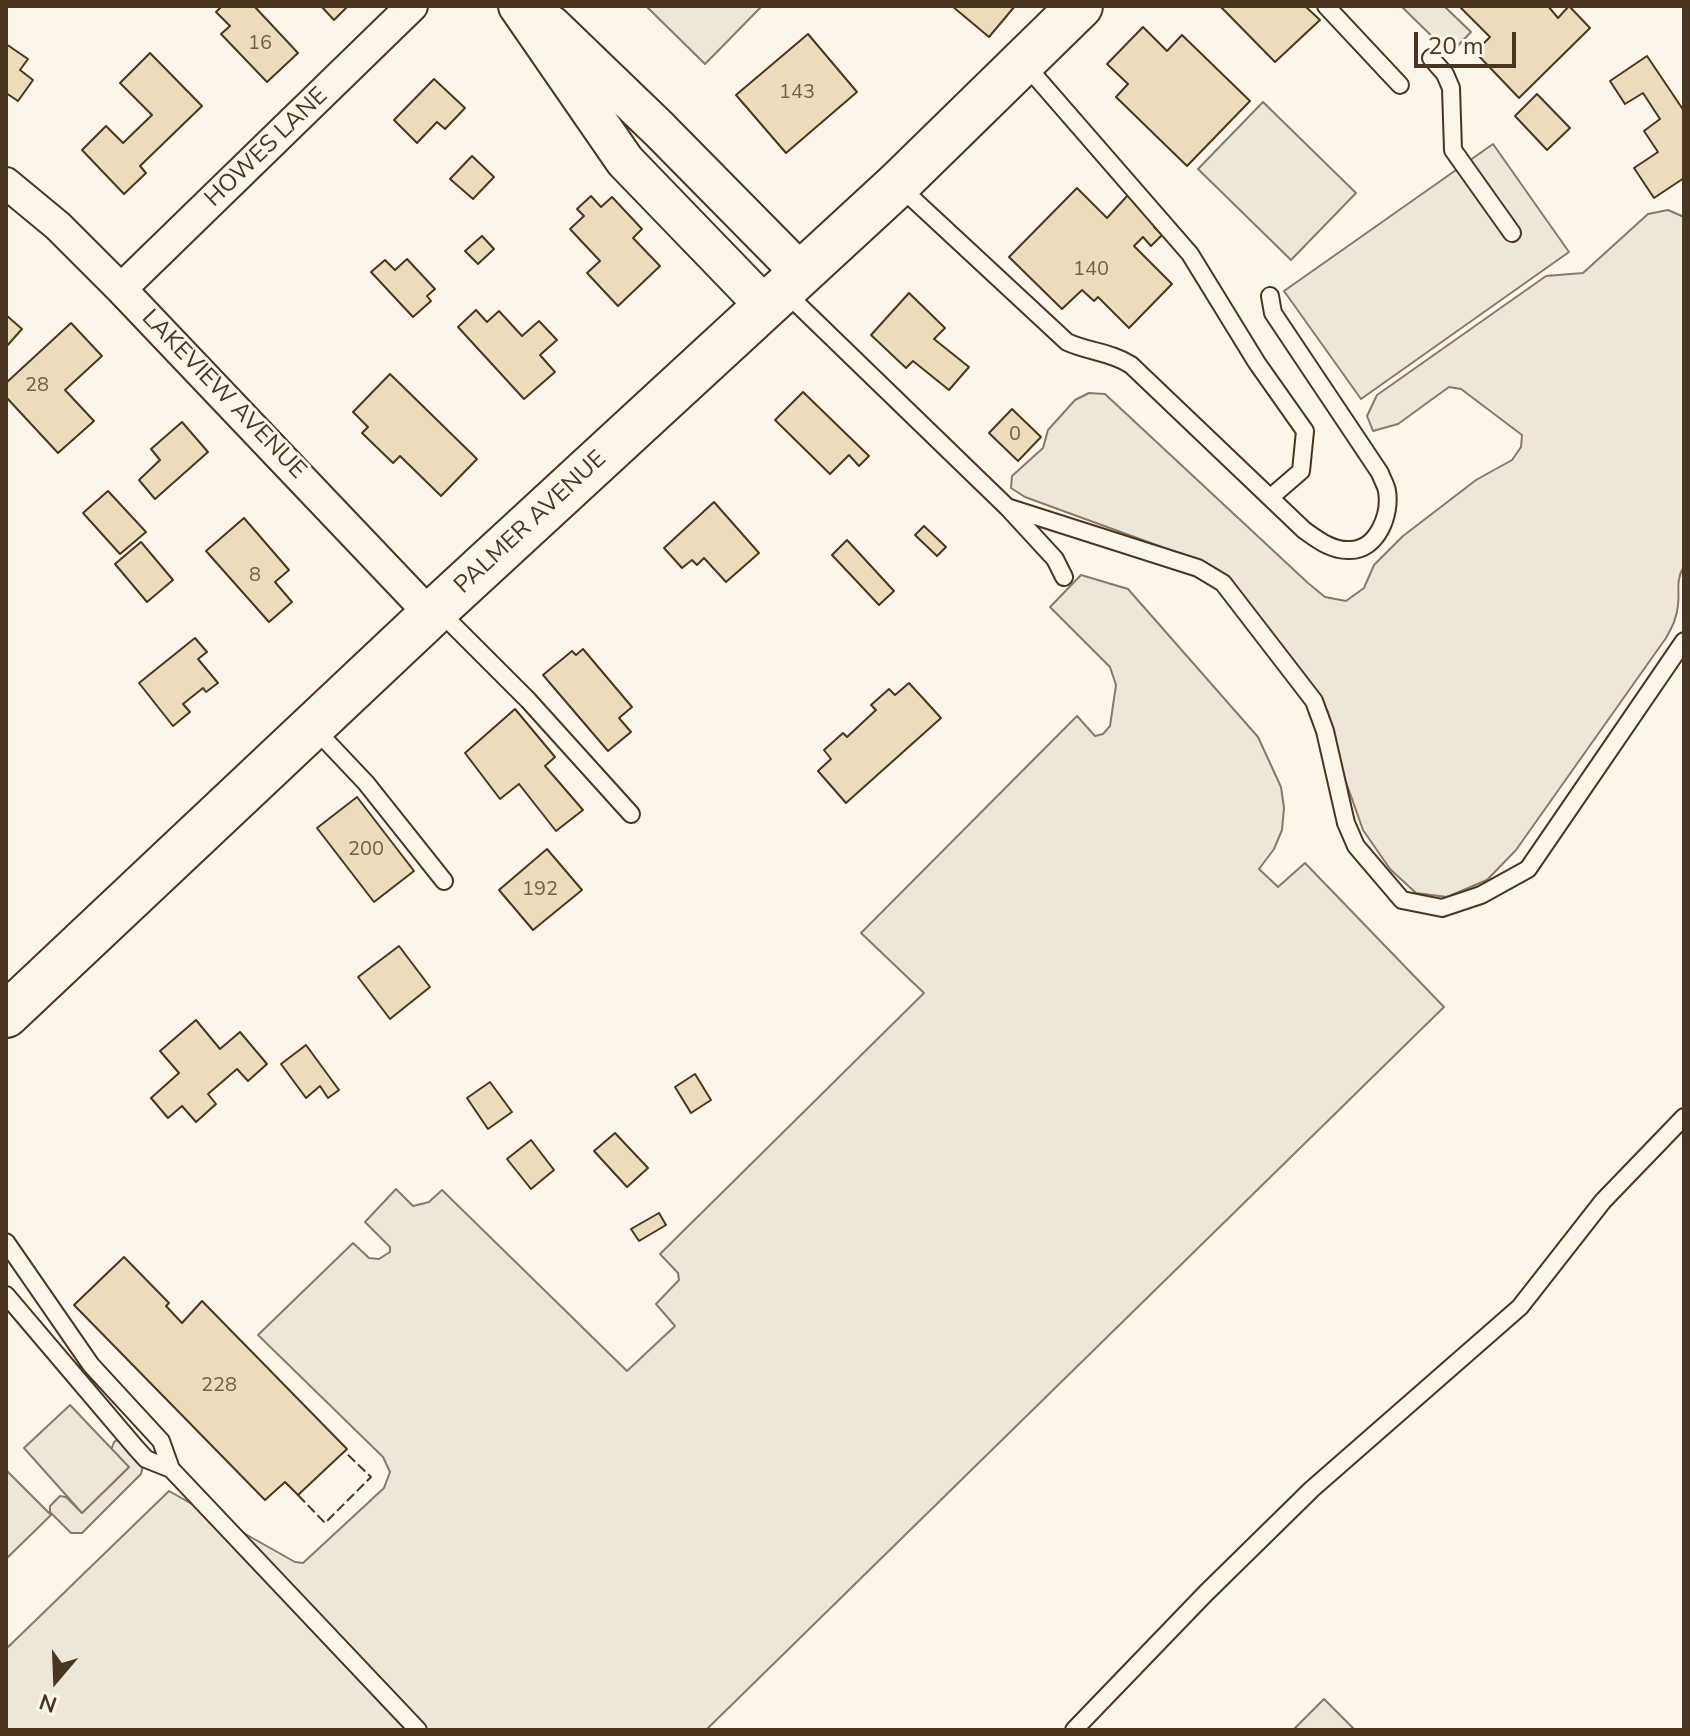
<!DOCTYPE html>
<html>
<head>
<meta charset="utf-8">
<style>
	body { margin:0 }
	#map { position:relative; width:1690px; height:1736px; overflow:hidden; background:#fbf6e9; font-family:"Nunito Sans",sans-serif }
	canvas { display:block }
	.frame { position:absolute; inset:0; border:8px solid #4a3520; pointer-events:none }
	.north { position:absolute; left:16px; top:1640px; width:80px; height:80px; -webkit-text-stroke:6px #fbf6e9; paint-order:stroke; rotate:199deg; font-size:22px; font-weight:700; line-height:32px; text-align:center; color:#4a3520 }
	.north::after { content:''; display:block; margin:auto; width:28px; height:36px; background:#4a3520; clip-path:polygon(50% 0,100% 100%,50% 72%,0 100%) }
	.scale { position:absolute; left:1414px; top:32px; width:102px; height:36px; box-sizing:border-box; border:4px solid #4a3520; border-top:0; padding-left:10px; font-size:24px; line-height:28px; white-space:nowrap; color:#4a3520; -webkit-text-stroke:6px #fbf6e9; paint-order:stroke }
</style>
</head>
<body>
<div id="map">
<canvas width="1690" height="1736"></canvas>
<div class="frame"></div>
<div class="north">N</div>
<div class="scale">20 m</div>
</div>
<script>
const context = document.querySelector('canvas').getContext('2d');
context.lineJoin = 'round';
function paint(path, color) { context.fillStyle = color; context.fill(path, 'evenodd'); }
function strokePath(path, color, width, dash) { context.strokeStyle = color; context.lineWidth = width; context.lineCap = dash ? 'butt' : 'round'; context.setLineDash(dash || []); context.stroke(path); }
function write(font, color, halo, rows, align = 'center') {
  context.font = font + ' "Nunito Sans",sans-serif'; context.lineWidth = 6; context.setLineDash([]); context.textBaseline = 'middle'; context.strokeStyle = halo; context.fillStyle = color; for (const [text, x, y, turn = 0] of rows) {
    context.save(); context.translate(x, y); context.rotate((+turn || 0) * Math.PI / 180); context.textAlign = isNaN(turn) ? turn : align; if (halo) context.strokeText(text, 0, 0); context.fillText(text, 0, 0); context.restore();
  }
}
const green = new Path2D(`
	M1668,210L1684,217V566C1675,582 1680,589 1678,605C1677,618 1672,627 1666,638L1516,850L1487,880L1447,897L1416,893L1390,869L1363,830L1341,768L1328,712L1302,672L1189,557L1025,497L1011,488L1012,476L1043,448L1048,430L1075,400L1089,393L1105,394L1308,583L1325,597L1346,601L1364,588L1374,565L1403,536L1476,480L1512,460L1521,447L1522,435L1461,389L1449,387L1398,424L1373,431L1367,416L1377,395L1546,276L1583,273L1648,214Z
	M117,1440L121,1441L143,1466L141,1474L82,1533H71L50,1512V1506L60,1496L66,1497L82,1513L128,1468L111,1450L114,1442Z
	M1324,1699L1355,1730H1293Z`);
const parking = new Path2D(`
	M646,6H762L705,64Z
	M1401,6H1444L1471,32L1450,54Z
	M1263,102L1356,193L1291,260L1198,169Z
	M1493,144L1569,252L1361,399L1284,291Z
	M1081,575L1128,589L1258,737L1281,787L1284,808L1282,830L1274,849L1259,869L1278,887L1305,863L1444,1007L706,1730H6V1649L169,1491L295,1562L303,1563L384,1488L390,1472L383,1457L258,1335L353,1243L369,1258L379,1259L390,1252V1247L365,1222L396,1189L413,1206L429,1202L442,1190L627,1371L675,1326L656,1304L679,1280L678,1273L660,1254L924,993L861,933L1077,716L1095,736L1103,734L1110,726L1116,685L1110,667L1050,607Z
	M70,1405L129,1467L82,1513L24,1448Z
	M6,1470L51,1515L6,1559Z`);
const building = new Path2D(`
	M222,6H254L298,53L267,82L221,34L230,26L216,12Z
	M321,6H348L334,20Z
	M952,6H1015L989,37Z
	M1220,6H1305L1320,20L1275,62Z
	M1459,6H1548L1558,18L1569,6L1590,28L1519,98L1475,52L1490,37Z
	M1143,27L1167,51L1182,35L1250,101L1187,166L1116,97L1128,84L1107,64Z
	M808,34L857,92L786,153L736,95Z
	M6,44L28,59L20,70L33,80L18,101L6,93Z
	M150,53L202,106L140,166L146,173L124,194L82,150L106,126L123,143L152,115L120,83Z
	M1647,56L1684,111V178L1654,198L1634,168L1658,152L1644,131L1660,119L1643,93L1625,104L1610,81Z
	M434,79L465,108L445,129L437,122L417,143L394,120Z
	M1537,94L1570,128L1547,150L1515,116Z
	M472,156L494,177L473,199L450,179Z
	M1077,188L1107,218L1128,195L1157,224L1154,227L1162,235L1151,246L1143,237L1134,246L1172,284L1129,328L1098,297L1094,301L1082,290L1062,309L1009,257Z
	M591,196L601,207L612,197L642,229L633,238L660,266L618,306L587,273L600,261L570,229L584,216L577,209Z
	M482,236L494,249L478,264L465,251Z
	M407,259L435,289L427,296L431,301L413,317L371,272L385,260L395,270Z
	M909,293L945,328L934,339L969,367L949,390L913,361L906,368L871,335Z
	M476,310L487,322L499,311L522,336L539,321L557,340L540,355L555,372L524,399L458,327Z
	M6,315L22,329L6,347Z
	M71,323L102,356L65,390L94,421L58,453L6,397V383Z
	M390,374L477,459L441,496L400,456L393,463L362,433L368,427L353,412Z
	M803,392L869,456L859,466L849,455L830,474L775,420Z
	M1012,409L1041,437L1018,461L989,433Z
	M182,422L208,452L155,499L139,480L160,460L151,449Z
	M108,491L146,532L120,554L83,513Z
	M714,502L759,553L726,582L704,558L697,565L692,560L682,568L664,548Z
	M244,518L289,570L275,582L292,602L269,622L206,551Z
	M924,526L946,547L937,556L915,535Z
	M847,540L894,591L879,605L832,555Z
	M141,542L173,580L147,602L115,564Z
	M195,638L207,652L198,659L218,683L206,692L203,688L183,704L190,712L173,726L139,683Z
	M583,649L632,707L619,718L631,732L608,751L543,675L572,651L576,655Z
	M909,683L941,718L846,803L818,771L831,759L824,750L843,733L847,737L876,710L871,705L889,689L895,695Z
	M515,709L555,757L545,766L583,810L556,831L519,784L500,799L465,753Z
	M357,797L414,871L374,902L317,828Z
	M547,849L582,890L533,930L499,890Z
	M399,946L430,987L390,1019L358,977Z
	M196,1020L220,1049L240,1032L267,1064L248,1081L237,1069L208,1094L216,1104L196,1122L182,1106L168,1118L151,1098L179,1073L160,1051Z
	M306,1045L339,1090L328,1098L320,1086L306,1098L281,1064Z
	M695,1074L711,1100L691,1113L675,1087Z
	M490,1082L512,1112L488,1129L467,1098Z
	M615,1133L648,1168L627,1187L594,1151Z
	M531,1140L554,1170L531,1189L507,1159Z
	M659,1213L666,1225L639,1241L631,1229Z
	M124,1257L169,1303L166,1306L182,1323L202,1301L347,1449L298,1495L285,1482L265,1500L74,1305Z`);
const service = new Path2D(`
	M1326,6L1400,85
	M1431,58L1445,74L1451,88L1453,150L1512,233
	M1023,62L1190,254L1257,363L1305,431L1301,471L1271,497
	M899,186L1067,342C1089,352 1111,352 1131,365L1304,530C1318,540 1332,551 1350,550C1377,550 1391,515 1387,491C1386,485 1382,479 1380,473L1273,313L1270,296
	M785,292L1007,507L1198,568L1223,583L1314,701L1325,731L1346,823L1356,846L1402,900L1442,908L1481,895L1528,869L1684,641
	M1008,508L1055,559L1064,577
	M438,610L528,700L631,814
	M314,728L366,783L444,881
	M6,1242L91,1365L161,1441L171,1469L418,1730
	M6,1295L136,1448L146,1459L171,1469
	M1074,1730L1206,1593L1312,1489L1520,1307L1603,1201L1684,1117`);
const minor = new Path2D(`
	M6,183L58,226L121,289L431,615
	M121,289L412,6`);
const tertiary = new Path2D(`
	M518,6L625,161L766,307
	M551,25L659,129L802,274`);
const trunk = new Path2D(`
	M6,1015L437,609L898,184L1080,6`);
const fence = new Path2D(`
	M298,1495L325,1523L371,1477L344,1451`);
const numberNames = [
	["16",260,44],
	["143",797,93],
	["140",1091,270],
	["28",37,386],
	["0",1015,435],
	["8",255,576],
	["200",366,850],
	["192",540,890],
	["228",219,1386]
];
const streetNames = [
	["HOWES LANE",267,148,-44],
	["LAKEVIEW AVENUE",223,395,46],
	["PALMER AVENUE",531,523,-43]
];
paint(green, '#ede6d9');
strokePath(green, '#887966', 2);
paint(parking, '#ede7d9');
strokePath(parking, '#887966', 2);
paint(building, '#ecdcbc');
strokePath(building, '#4a3520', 2);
strokePath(service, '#4a3520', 20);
strokePath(minor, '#4a3520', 34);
strokePath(tertiary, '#4a3520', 42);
strokePath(trunk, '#4a3520', 48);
strokePath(service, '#fbf6e9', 16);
strokePath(minor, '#fbf6e9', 30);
strokePath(tertiary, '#fbf6e9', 38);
strokePath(trunk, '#fbf6e9', 44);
strokePath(fence, '#4a3520', 2, [10, 4]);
write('20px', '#725f47', null, numberNames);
write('24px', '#4a3520', '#fbf6e9', streetNames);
</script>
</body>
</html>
